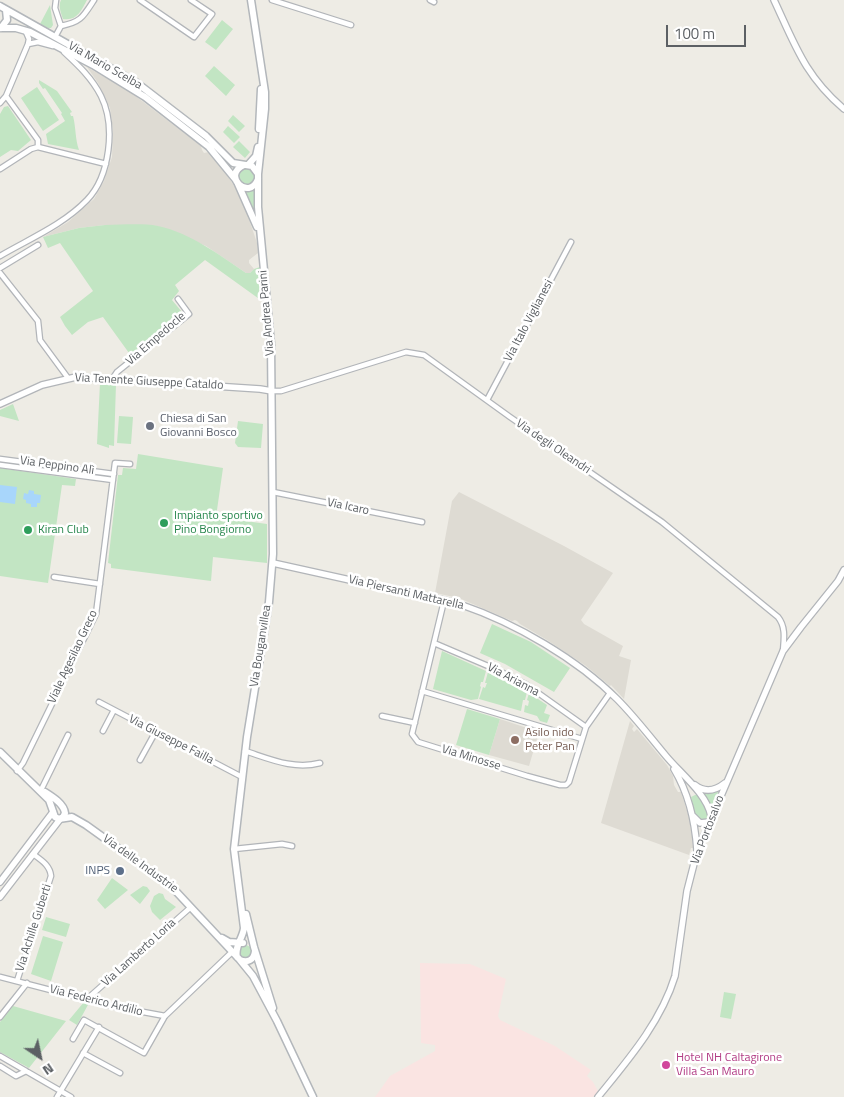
<!DOCTYPE html>
<html>
<head>
<meta charset="utf-8">
<style>
	body { margin:0 }
	#map { position:relative; width:844px; height:1097px; overflow:hidden; background:#eeece5; font-family:"Titillium Web",sans-serif }
	canvas { display:block }
	.north { position:absolute; left:15px; top:1032px; width:50px; height:50px; -webkit-text-stroke:4px #fff; paint-order:stroke; rotate:146deg; font-size:14px; font-weight:700; line-height:20px; text-align:center; color:#5c6064 }
	.north::after { content:''; display:block; margin:auto; width:18px; height:22px; background:#5c6064; clip-path:polygon(50% 0,100% 100%,50% 72%,0 100%) }
	.scale { position:absolute; left:666px; top:25px; width:80px; height:22px; box-sizing:border-box; border:2px solid #5c6064; border-top:0; padding-left:6px; font-size:15px; line-height:18px; white-space:nowrap; color:#5c6064; -webkit-text-stroke:4px #fff; paint-order:stroke }
</style>
</head>
<body>
<div id="map">
<canvas width="844" height="1097"></canvas>
<div class="north">N</div>
<div class="scale">100 m</div>
</div>
<script>
const context = document.querySelector('canvas').getContext('2d');
context.lineJoin = 'round';
function paint(path, color) { context.fillStyle = color; context.fill(path, 'evenodd'); }
function strokePath(path, color, width, dash) { context.strokeStyle = color; context.lineWidth = width; context.lineCap = dash ? 'butt' : 'round'; context.setLineDash(dash || []); context.stroke(path); }
function write(font, color, halo, rows, align = 'center') {
  context.font = font + ' "Titillium Web",sans-serif'; context.lineWidth = 5; context.setLineDash([]); context.textBaseline = 'middle'; context.strokeStyle = halo; context.fillStyle = color; for (const [text, x, y, turn = 0] of rows) {
    context.save(); context.translate(x, y); context.rotate((+turn || 0) * Math.PI / 180); context.textAlign = isNaN(turn) ? turn : align; if (halo) context.strokeText(text, 0, 0); context.fillText(text, 0, 0); context.restore();
  }
}
const education = new Path2D(`
	M87,67L129,91L201,146L202,150L204,153L209,152L227,175L242,198L257,243L258,253L249,260V263L254,269L250,273H246L206,246L157,226L105,225L79,228L43,237L68,222L94,199L104,181L112,157L113,130L110,108L98,83Z
	M459,492L564,546L613,573L581,620L584,624L623,646L619,656L631,660L624,699L611,685L610,686L586,666L547,640L520,624L517,621L515,620L512,621L459,598L435,593L452,501Z
	M500,719L539,732L529,766L489,755Z
	M630,721L634,726L632,729L634,732L637,729L667,765L673,776L674,785L678,792H681L689,817L692,836L693,848H691L689,855L601,823Z`);
const medical = new Path2D(`
	M420,963L470,964L506,979L498,1016L500,1020L555,1046L591,1070L587,1076L593,1082L598,1091L593,1097H375L390,1076L435,1051V1045L421,1043Z`);
const green = new Path2D(`
	M61,0H87C81,11 77,21 63,19C61,13 58,6 61,0Z
	M50,5L53,25L51,28H48L40,24Z
	M222,20L233,29L216,50L205,42Z
	M214,66L235,85L226,96L205,76Z
	M39,80L57,91L72,112L70,113L71,116H73C76,127 75,139 79,150L48,144L46,134L65,121L61,114L62,113L45,88L43,89L39,83Z
	M37,87L59,120L43,131L21,98Z
	M8,106L31,140L18,151L11,150L0,157V114L4,107Z
	M233,115L245,126L239,132L228,121Z
	M228,126L240,137L234,143L223,132Z
	M239,141L250,152L245,158L233,147Z
	M239 176a8 8 0 1 1 16 0a8 8 0 1 1-16 0Z
	M255,188L254,209H253L245,191Z
	M105,225C122,225 142,223 158,226C191,233 219,255 246,273H250L254,269L260,267L262,301L205,260L175,285L179,291L172,300L182,312L134,352L129,353L103,317L88,322L72,335L65,326L60,317L93,291L60,243L48,248L43,237L79,228Z
	M100,383L116,384L114,446L109,445V448L97,444Z
	M13,404L19,421L0,416V410Z
	M119,416L133,417L131,444L117,443Z
	M238,421L263,424L261,448L238,447L235,443Z
	M138,454L223,468L216,517L267,524V563L213,557L211,581L111,568V564L108,563L118,475H122L123,468L136,469Z
	M0,468L76,479L75,486L62,485L48,583L0,576Z
	M492,624L531,642L570,668L554,692L505,664L480,653Z
	M442,651L486,671L483,682H481L480,686L481,687L478,699L471,700L433,689Z
	M488,672L527,692L525,700H523L521,711L479,699L483,687L485,688L487,683H485Z
	M529,693L547,705L544,713L550,715L547,723L540,721L537,716L524,712L525,705L528,706L529,701L527,700Z
	M467,709L500,719L489,755L456,745Z
	M719,790L712,807L700,791L711,793Z
	M695,795H697L706,807L709,817L707,820L701,822L695,815L691,797Z
	M112,878L128,890L105,909L97,900Z
	M143,886L147,887L150,891L140,904L130,895Z
	M159,893L163,894L165,899L176,907L160,920L152,912L150,906L154,896Z
	M46,917L70,924L66,937L42,930Z
	M43,936L63,942L51,981L31,974Z
	M238 952a7 7 0 1 1 14 0a7 7 0 1 1-14 0Z
	M724,992L736,994L731,1019L720,1017Z
	M84,1002L89,1003L77,1025L69,1020Z
	M13,1006L66,1021L29,1068L0,1052V1022Z`);
const water = new Path2D(`
	M0,485L17,487L15,504L0,502Z
	M29,490L34,491V494L41,495L40,503H37V507H31V504L26,503V500L23,499L24,493L28,494Z`);
const minor = new Path2D(`
	M56,0L55,8L61,26
	M140,0L194,37L212,14L191,0
	M272,0L351,25
	M430,0L434,2
	M55,37L61,26C81,22 83,17 94,0
	M28,44L38,42L53,46
	M6,96L38,140V147
	M0,103L6,96L28,44L29,39L26,32
	M0,169L31,149L38,147L106,164
	M0,256C29,239 63,225 87,200C110,176 116,126 101,96C92,78 78,65 64,52
	M0,268L38,245
	M0,273L38,321L40,340L68,378
	M113,378L117,372L189,314L178,299
	M272,391H281L406,352L424,355L510,417L662,522L778,617C786,627 784,639 783,651
	M487,400L571,242
	M0,459L114,474
	M0,465L113,480
	M273,492L422,522
	M54,577L100,584
	M444,601L412,734L418,742L527,776L560,785H566L569,782L586,727L610,693
	M434,643L495,669L527,685L586,727
	M422,691L582,739
	M99,702L242,777
	M382,716L415,723
	M103,731L114,710
	M245,751C270,759 294,770 320,763
	M140,760L156,731
	M17,771L23,763L96,614L115,463L130,464
	M41,790L68,735
	M234,849L282,844L292,846
	M0,977L116,1007L165,1016
	M17,981L51,876C50,865 41,860 33,854
	M87,999L191,907
	M0,1017L27,983
	M73,1039L84,1020L144,1053L165,1016L232,952
	M83,1053L120,1073
	M0,1056L71,1097
	M0,1066L16,1076L26,1071
	M57,1097L99,1027`);
const tertiary = new Path2D(`
	M774,0C795,45 805,76 844,109
	M0,404L42,385L76,377L260,389L272,391
	M273,563C314,572 354,581 395,590C417,595 441,598 462,605C515,623 577,659 617,699C635,717 650,737 666,756C680,773 707,794 711,816
	M674,769C689,794 695,821 697,850
	M695,785C705,793 715,791 725,783
	M693,816L700,823L709,822
	M0,882L53,812
	M0,897L61,818
	M598,1097C628,1060 661,1022 675,976L687,891L697,852L783,651L801,627L838,581L844,570`);
const secondary = new Path2D(`
	M251,0L265,92V109L258,174
	M0,6L137,83L206,136L233,163L252,166L258,174V207L271,344L273,554L269,602L247,737L234,849L244,928C243,938 234,947 237,957
	M0,28H16L30,32L93,65L145,97L209,147L236,180
	M1,28L7,20L6,10
	M259,129L261,89
	M244,165C221,175 249,202 258,179
	M248,165L256,156L258,147
	M238,184L257,227
	M0,752L49,800L55,817L59,819L72,817L86,825L171,886L240,960L253,976L277,1021L313,1097
	M45,792C53,797 64,804 65,813L63,817
	M246,914L254,947L273,1008
	M222,938L229,942L243,943
	M240,960C248,963 254,960 255,951`);
const markers = [
	[150,426,5,"#6b7280"],
	[164,523,5,"#2e9e5b"],
	[28,530,5,"#2e9e5b"],
	[515,740,5,"#8d6e63"],
	[120,871,5,"#5c6f8a"],
	[666,1065,5,"#d1479c"]
];
const streetNames = [
	["Via Mario Scelba",105,66,30],
	["Via Andrea Parini",267,313,-95],
	["Via Italo Viglianesi",529,321,-62],
	["Via Empedocle",156,339,-41],
	["Via Tenente Giuseppe Cataldo",149,382,3],
	["Via degli Oleandri",553,447,34],
	["Via Peppino Alì",57,466,8],
	["Via Icaro",348,507,12],
	["Via Piersanti Mattarella",406,593,13],
	["Via Bouganvillea",261,646,-81],
	["Viale Agesilao Greco",73,657,-65],
	["Via Arianna",513,680,28],
	["Via Giuseppe Failla",171,740,27],
	["Via Minosse",471,758,17],
	["Via Portosalvo",708,830,-69],
	["Via delle Industrie",140,864,36],
	["Via Achille Guberti",34,928,-72],
	["Via Lamberto Loria",139,953,-42],
	["Via Federico Ardilio",96,1001,14]
];
const worshipNames = [
	["Chiesa di San",160,419],
	["Giovanni Bosco",160,433]
];
const leisureNames = [
	["Impianto sportivo",174,516],
	["Pino Bongiorno",174,530],
	["Kiran Club",38,530]
];
const educationNames = [
	["Asilo nido",525,733],
	["Peter Pan",525,747]
];
const serviceNames = [
	["INPS",110,871]
];
const hotelNames = [
	["Hotel NH Caltagirone",676,1058],
	["Villa San Mauro",676,1072]
];
paint(education, '#dedbd3');
paint(medical, '#fae4e2');
paint(green, '#c2e5c3');
paint(water, '#a8d6fb');
strokePath(minor, '#b2b5b9', 7);
strokePath(tertiary, '#b2b5b9', 8);
strokePath(secondary, '#b3b7bb', 9);
strokePath(minor, '#fff', 4.5);
strokePath(tertiary, '#fff', 5.5);
strokePath(secondary, '#fff', 6);
for (const [x, y, r, color] of markers) { const dot = new Path2D(); dot.arc(x, y, r, 0, 2 * Math.PI); context.fillStyle = color; context.fill(dot); strokePath(dot, '#fff', 2); }
write('12px', '#5c6064', '#fff', streetNames);
write('12px', '#5b616d', '#fff', worshipNames, 'left');
write('12px', '#27864d', '#fff', leisureNames, 'left');
write('12px', '#785e54', '#fff', educationNames, 'left');
write('12px', '#4e5e75', '#fff', serviceNames, 'right');
write('12px', '#b23c85', '#fff', hotelNames, 'left');
</script>
</body>
</html>
